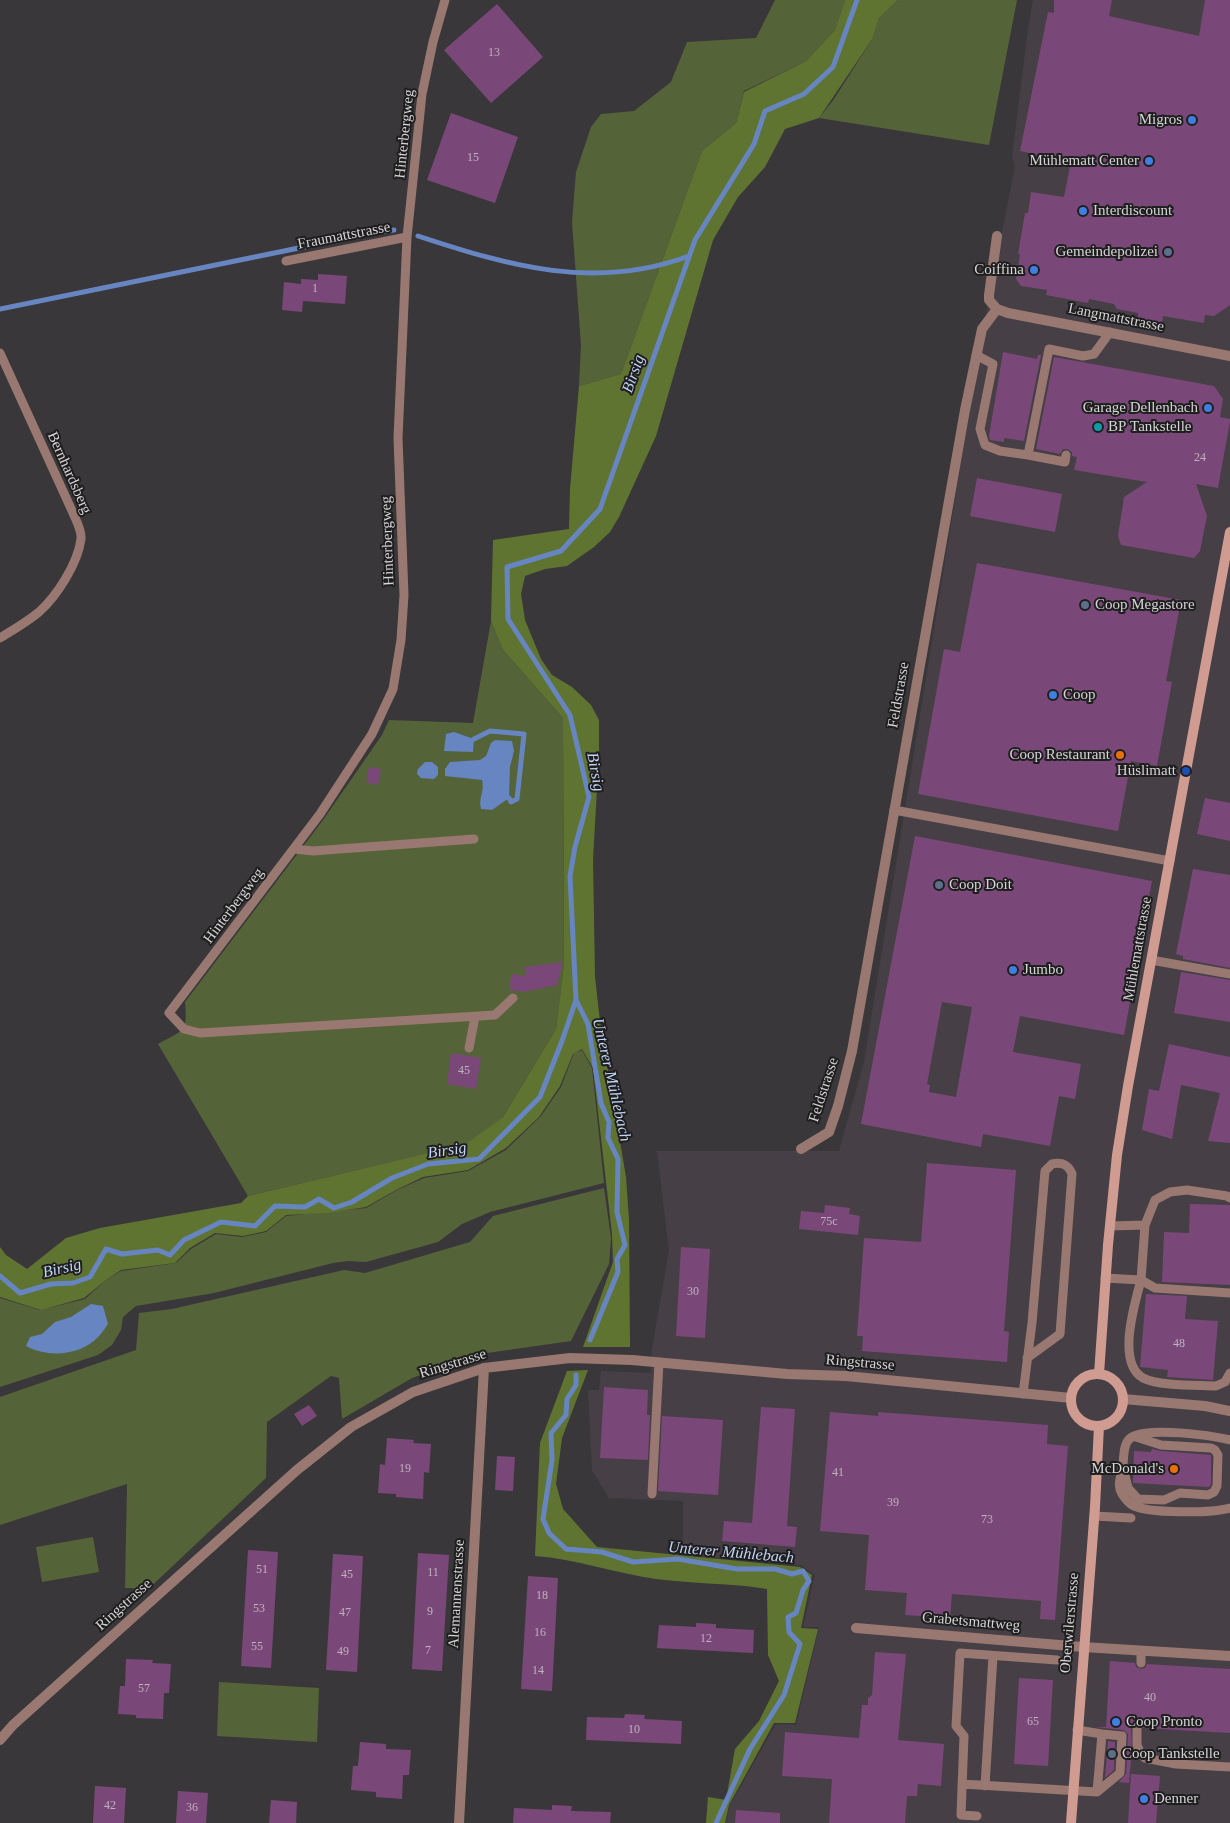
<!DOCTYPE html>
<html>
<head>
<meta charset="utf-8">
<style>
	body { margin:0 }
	canvas { display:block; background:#393739 }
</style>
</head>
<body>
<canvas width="1230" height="1823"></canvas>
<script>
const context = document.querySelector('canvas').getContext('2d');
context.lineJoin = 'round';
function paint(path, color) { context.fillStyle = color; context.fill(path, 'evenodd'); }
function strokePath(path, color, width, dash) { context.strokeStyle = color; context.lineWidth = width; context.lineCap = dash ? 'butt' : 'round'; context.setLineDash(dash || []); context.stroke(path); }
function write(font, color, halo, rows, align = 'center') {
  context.font = font + ' "Times New Roman",serif'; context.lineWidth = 4; context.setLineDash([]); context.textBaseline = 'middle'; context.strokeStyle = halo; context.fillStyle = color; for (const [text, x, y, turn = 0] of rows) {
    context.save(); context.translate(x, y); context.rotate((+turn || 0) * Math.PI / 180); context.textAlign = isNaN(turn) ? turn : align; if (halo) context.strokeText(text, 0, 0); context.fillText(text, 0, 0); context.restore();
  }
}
const built = new Path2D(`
	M1033,0H1230V1823H726L730,1805L776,1724L796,1725L819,1627H803L815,1575L801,1565L683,1555V1501L609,1498L592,1470L588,1390H599L601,1371L651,1373L652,1349L669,1250L657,1151H839L864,1062L960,468L991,285L992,270L1003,227L1015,166L1012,157L1028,29Z`);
const green = new Path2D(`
	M775,0H845L835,30L806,61L744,91L736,123L702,151L621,374L579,386L581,345L572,222L576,172L591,127L601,114L634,111L671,82L687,42L756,38Z
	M898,0H1017L989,145L819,118L834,99L873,38L879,18Z
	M491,621L503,650L563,718L564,964L556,1029L503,1117L467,1144L248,1196L158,1044C183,1030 188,1033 185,1002L323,820L382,735L389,720L473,723Z
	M582,1050L592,1068L604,1183L490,1212L462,1224L438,1242L366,1262L348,1261L333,1263L214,1293L136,1306L123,1317L121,1330L112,1345L98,1355L0,1387V1298L40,1310L85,1299L106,1280L121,1271L176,1263L191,1249L216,1234L242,1237L266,1232L286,1216L366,1208L397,1190L424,1178L468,1171L506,1150L541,1116L561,1087L574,1053Z
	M604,1188L611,1238L609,1264L571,1341L487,1353L412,1378L342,1419L339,1378L331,1376L267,1422L266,1478L143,1594L133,1588H125L127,1484L0,1525V1397L136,1350L139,1313L172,1309L344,1270L365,1273L470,1242L493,1216Z
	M93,1537L99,1572L42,1582L36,1547Z
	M219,1682L319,1688L317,1742L217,1736Z`);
const forest = new Path2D(`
	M845,0H898L879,18L873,38L819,118L785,129L765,167L738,197L713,240L656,436L619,517L610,532L594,547L567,566L545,569L525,576L521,594L525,620L541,659L552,675L572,687L591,705L599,720V754L593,859L595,977L601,1030L626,1177L629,1220L630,1347H583L613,1262L612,1234L593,1068L582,1049L573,1054L560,1086L539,1117L506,1148L468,1170L423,1177L396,1190L366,1207L327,1213L286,1215L266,1231L243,1236L215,1233L190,1248L175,1263L121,1270L106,1280L84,1298L41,1310L0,1297V1247L6,1255L27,1269L66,1238L100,1228L241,1203L248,1196L466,1144L503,1117L556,1029L564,964L563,718L503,650L491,621L493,540L569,529L570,489L579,386L621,374L702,151L736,123L744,92L806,61L835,30Z
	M588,1370L562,1438L556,1484L563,1509L597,1547L800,1567L812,1575L801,1628L818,1629L795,1723H774L729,1805L725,1823H706L708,1797L726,1800L735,1749L759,1721L779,1681L768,1655L767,1589C731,1583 693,1584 656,1579C615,1573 576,1559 535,1556L540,1443L567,1371Z`);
const water = new Path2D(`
	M454,732L474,739L473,752L444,751L446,734Z
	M495,740L512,741L514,751L510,767L509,798L492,810L481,809C478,797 485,792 482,780L445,776V769L450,762L480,760L486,756L491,743Z
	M425,762H432L438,767V775L434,779L421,778L417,774L418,769Z
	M91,1304L103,1306L108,1324C105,1328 102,1333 99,1336C81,1356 48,1358 26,1346L30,1337L42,1334L55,1322L71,1317Z`);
const stream = new Path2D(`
	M418,236C509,266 595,291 689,256
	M0,309L377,232L394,230
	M474,739L490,731L524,734L517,799L511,802L509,798
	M576,1000L588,1024L601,1103L609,1122L608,1138L618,1159L617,1212L625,1245L617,1259L618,1272L590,1340
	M0,1276L20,1293L51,1284L73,1283L90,1277L106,1249L122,1254L158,1250L170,1255L184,1240L221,1222L255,1226L275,1206L305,1207L319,1199L334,1208L352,1202L392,1178L428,1164L479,1159L540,1097L562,1041L576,1000L570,876L575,847L589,797L570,715L508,619L507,567L561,551L600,509L695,240L754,144L765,111L804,94L833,67L857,0
	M576,1375V1385L567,1399L566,1415L551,1433L552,1460L543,1519L549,1533L566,1549L602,1552L633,1562L678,1559L737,1569H775L792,1574L803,1571L809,1581L803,1590L796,1613L788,1617L789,1632L800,1644L784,1695L750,1749L716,1823`);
const building = new Path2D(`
	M1054,0H1112L1109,16L1199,36L1205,0H1230V305L1214,316L1205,315L1204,323L1163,316L1162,323L1138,319V313L1117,309L1114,304L1089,299L1088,303L1046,295L1047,290L1021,286L1016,279L1020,254H1018L1025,213H1028L1031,192L1064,197L1071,162L1020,151L1048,12L1054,13Z
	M497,4L543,57L491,103L444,50Z
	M451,113L518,137L495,203L427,180Z
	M318,274L347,276L345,304L303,301L302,312L282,310L284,282L301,284V279L318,280Z
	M1003,352L1037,359L1038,355H1041L1024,441L1004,438V442L990,440L989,436Z
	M1054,357L1214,386L1223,399L1220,417L1230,419V421L1218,488L1196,484L1207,516L1200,551L1194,558L1121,545L1118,536L1124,497L1147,482L1074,470L1077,457L1072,456V452L1067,449H1063L1060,454L1036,449Z
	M977,478L1062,494L1055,532L970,516Z
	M977,563L1181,600L1166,681L1172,682L1157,766L1131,761L1118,831L918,794L944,649L960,652Z
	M369,767L381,769L378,785L366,782Z
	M1205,798L1230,803V841L1197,834Z
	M915,836L1152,881L1124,1035L1020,1016L1013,1052L1081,1064L1075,1099L1059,1096L1050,1146L983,1134L981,1147L861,1124ZM942,1002L972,1007L956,1097L929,1092L930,1085L927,1084Z
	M1193,869L1230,875V968L1183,959V956L1176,954Z
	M563,962L557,985L524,992L510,990L511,974L526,976L524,967Z
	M1181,972L1230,980V1022L1174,1013Z
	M1169,1044L1230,1057V1143L1208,1141L1220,1093L1181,1085L1172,1139L1142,1130L1149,1089L1159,1091Z
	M451,1053L481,1058L476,1089L447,1084Z
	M927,1163L1016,1170L1004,1331L1009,1332L1007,1362L862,1351L863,1336H857L864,1238L921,1242Z
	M1190,1204L1230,1205V1285L1162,1282L1164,1232L1189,1233Z
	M825,1205L850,1208L849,1214L860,1216L858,1235L799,1229L801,1211L824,1213Z
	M681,1247L710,1249L705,1338L676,1336Z
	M1146,1294L1187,1296L1185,1319L1218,1321L1213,1380L1167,1377L1168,1370L1140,1367Z
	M604,1387L648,1390L647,1415H650L648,1460L600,1458Z
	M309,1405L317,1416L302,1426L294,1414Z
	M761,1407L795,1409L787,1526L797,1527L795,1547L722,1541L724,1521L752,1523Z
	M830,1412L878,1416V1412L1048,1425L1047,1444L1068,1446L1055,1620L1040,1619L1041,1601L952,1594L950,1618L905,1615L907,1593L865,1590L869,1535L820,1531Z
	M662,1416L723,1420L718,1495L658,1491Z
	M387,1438L414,1440L413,1443L431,1444L429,1473L424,1472L423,1499L396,1497V1494L378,1493L380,1464L385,1465Z
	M1152,1449L1161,1451L1211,1455V1484L1209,1487L1133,1483L1134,1451L1151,1452Z
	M497,1456L515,1457L513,1491L495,1490Z
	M248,1550L278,1552L271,1668L241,1666Z
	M418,1553L449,1555L442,1671L412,1669Z
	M333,1554L363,1556L357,1672L326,1670Z
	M528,1576L558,1578L552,1691L521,1689Z
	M696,1623L716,1624V1628L754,1630L753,1653L657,1648L659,1625L696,1627Z
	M875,1652L906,1654L898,1740L944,1744L941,1786L918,1784L917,1796H907L905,1823H829L832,1779L782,1776L785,1732L859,1738L862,1705H868V1698L872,1695Z
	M126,1659L153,1660L152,1663L171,1664L169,1693H164L163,1719L136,1718V1715L118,1714L120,1686H125Z
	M1110,1661L1135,1663L1136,1667L1141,1669L1145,1668L1147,1664L1230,1669V1733L1143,1728L1141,1722L1134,1721L1131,1727L1132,1748L1129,1783L1119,1782L1126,1774L1128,1734L1123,1730L1095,1727H1106Z
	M1019,1678L1053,1680L1048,1766L1014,1764Z
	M625,1714L645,1715L644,1719L682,1721L681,1744L586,1740L587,1717L624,1718Z
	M1108,1741L1115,1742L1114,1770L1105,1778Z
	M360,1742L386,1744V1749L411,1750L409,1775H403L402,1799L376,1797V1792L351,1790L353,1766H358Z
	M1131,1774L1160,1776L1156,1823H1128Z
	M95,1786L126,1788L124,1823H93Z
	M178,1791L208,1793L206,1823H176Z
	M271,1800L297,1802L296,1823H269Z
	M552,1805L572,1806L571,1811L611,1812L610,1823H513L514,1808L552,1810Z
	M736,1810L780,1813V1823H735Z`);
const lane = new Path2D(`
	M445,0L433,42L422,94L407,237L398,438L404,595L401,640L393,689L372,734L320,814L169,1013L184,1029L200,1033L495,1015L513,998
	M286,261L407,237
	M0,353L73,513C76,520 82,531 81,539C78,563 57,596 39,612C27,622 13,630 0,638
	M976,355L993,364L980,429L985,445L1000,451L1028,455L1049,349L1083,356L1094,354L1110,332
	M1028,455L1065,462L1066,455
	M894,810L1170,861
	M294,849L313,851L474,839
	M1151,960L1230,974
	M469,1048L475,1017
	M1145,1225L1141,1280L1155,1288L1230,1293
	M1110,1226L1145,1225L1155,1200L1170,1192L1187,1190L1227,1196L1230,1198
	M1105,1278L1141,1280C1135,1303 1116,1363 1143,1378C1158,1386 1198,1385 1216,1386L1225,1382L1230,1373
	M1023,1394L1032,1323L1045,1171L1052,1164C1061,1162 1068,1164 1072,1174L1060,1334L1027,1358
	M1230,1440C1210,1435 1150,1427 1132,1437C1123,1442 1124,1456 1123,1465C1122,1475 1116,1484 1122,1494C1124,1497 1129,1503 1132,1505C1148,1514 1212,1513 1230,1508
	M1123,1467L1128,1488L1138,1499L1164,1500L1180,1493L1208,1495L1214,1492L1217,1486L1218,1455L1215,1450L1211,1448L1161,1445L1136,1437
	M652,1494L659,1362
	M1094,1516L1131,1518
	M1141,1663V1651
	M1137,1727V1745L1140,1752L1145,1758L1176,1764L1230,1767
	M1077,1730L1102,1734L1097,1792
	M962,1784L1097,1792L1120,1773L1122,1736L1102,1734
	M985,1786L993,1656
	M977,1816L961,1815L964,1736L956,1726L960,1653L1057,1660`);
const street = new Path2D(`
	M997,309L1008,313L1230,356
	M801,1149L829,1132L838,1106L852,1051L965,410L982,329L997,309L989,300V295L997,236
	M1123,1399L1205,1406L1230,1411
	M856,1628L1083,1647L1230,1656
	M0,1740L13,1725L297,1470L351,1427L413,1392L484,1368L570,1358L632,1360L787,1374L846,1376L1071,1398
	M459,1823L484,1368`);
const secondary = new Path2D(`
	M1071 1400a26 26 0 1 1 52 0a26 26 0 1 1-52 0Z
	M1099,1374L1108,1245L1117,1155L1128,1086L1230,532
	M1071,1823L1095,1507L1099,1426`);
const markers = [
	[1192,120,5,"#3f7fe0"],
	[1149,161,5,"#3f7fe0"],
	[1083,211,5,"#3f7fe0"],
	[1168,252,5,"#5c6f8a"],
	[1034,270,5,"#3f7fe0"],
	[1208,408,5,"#3f7fe0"],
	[1098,427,5,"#0f9aa8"],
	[1085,605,5,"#5c6f8a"],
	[1053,695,5,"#3f7fe0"],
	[1120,755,5,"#e8710a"],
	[1186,771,5,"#1a4fb4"],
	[939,885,5,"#5c6f8a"],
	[1013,970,5,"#3f7fe0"],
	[1174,1469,5,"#e8710a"],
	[1116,1722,5,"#3f7fe0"],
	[1112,1754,5,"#5c6f8a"],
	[1144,1799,5,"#3f7fe0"]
];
const numberNames = [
	["13",494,53],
	["15",473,158],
	["1",315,289],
	["24",1200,458],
	["45",464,1071],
	["75c",829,1222],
	["30",693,1292],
	["48",1179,1344],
	["19",405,1469],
	["41",838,1473],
	["39",893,1503],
	["73",987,1520],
	["51",262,1570],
	["11",433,1573],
	["45",347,1575],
	["18",542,1596],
	["53",259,1609],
	["9",430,1612],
	["47",345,1613],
	["16",540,1633],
	["12",706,1639],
	["55",257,1647],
	["7",428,1651],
	["49",343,1652],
	["14",538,1671],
	["57",144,1689],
	["40",1150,1698],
	["65",1033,1722],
	["10",634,1730],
	["42",110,1806],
	["36",192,1808]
];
const poiNames = [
	["Migros",1182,120,"right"],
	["Mühlematt Center",1139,161,"right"],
	["Interdiscount",1093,211],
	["Gemeindepolizei",1158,252,"right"],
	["Coiffina",1024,270,"right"],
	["Garage Dellenbach",1198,408,"right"],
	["BP Tankstelle",1108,427],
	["Coop Megastore",1095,605],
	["Coop",1063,695],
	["Coop Restaurant",1110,755,"right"],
	["Hüslimatt",1176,771,"right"],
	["Coop Doit",949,885],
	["Jumbo",1023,970],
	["McDonald's",1164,1469,"right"],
	["Coop Pronto",1126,1722],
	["Coop Tankstelle",1122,1754],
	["Denner",1154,1799]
];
const streetNames = [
	["Hinterbergweg",405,134,-84],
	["Fraumattstrasse",344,236,-11],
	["Langmattstrasse",1116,318,11],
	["Bernhardsberg",69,473,66],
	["Hinterbergweg",388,541,-92],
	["Feldstrasse",899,695,-80],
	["Hinterbergweg",234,906,-53],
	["Mühlemattstrasse",1138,949,-80],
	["Feldstrasse",824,1090,-72],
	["Ringstrasse",860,1363,5],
	["Ringstrasse",453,1364,-17],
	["Alemannenstrasse",457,1594,-87],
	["Ringstrasse",124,1605,-42],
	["Grabetsmattweg",971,1622,5],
	["Oberwilerstrasse",1070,1623,-85]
];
const waterNames = [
	["Birsig",634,374,-71],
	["Birsig",595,772,79],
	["Unterer Mühlebach",611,1080,77],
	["Birsig",447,1151,-8],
	["Birsig",62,1269,-13],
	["Unterer Mühlebach",731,1553,5]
];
paint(built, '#463f46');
paint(green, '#556338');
paint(forest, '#607432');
paint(water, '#6785c0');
strokePath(stream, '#6785c0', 5);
paint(building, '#7a4878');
strokePath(lane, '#997871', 9);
strokePath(street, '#997871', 10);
strokePath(secondary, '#d09c91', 10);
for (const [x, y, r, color] of markers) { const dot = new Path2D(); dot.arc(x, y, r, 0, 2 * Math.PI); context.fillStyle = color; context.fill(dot); strokePath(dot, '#1f1e1f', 2); }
write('12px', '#bfb1be', null, numberNames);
write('15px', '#d6d4d6', '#1f1e1f', poiNames, 'left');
write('15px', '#d6d4d6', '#1f1e1f', streetNames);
write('italic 16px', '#c3d5f7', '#1f1e1f', waterNames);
</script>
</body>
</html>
